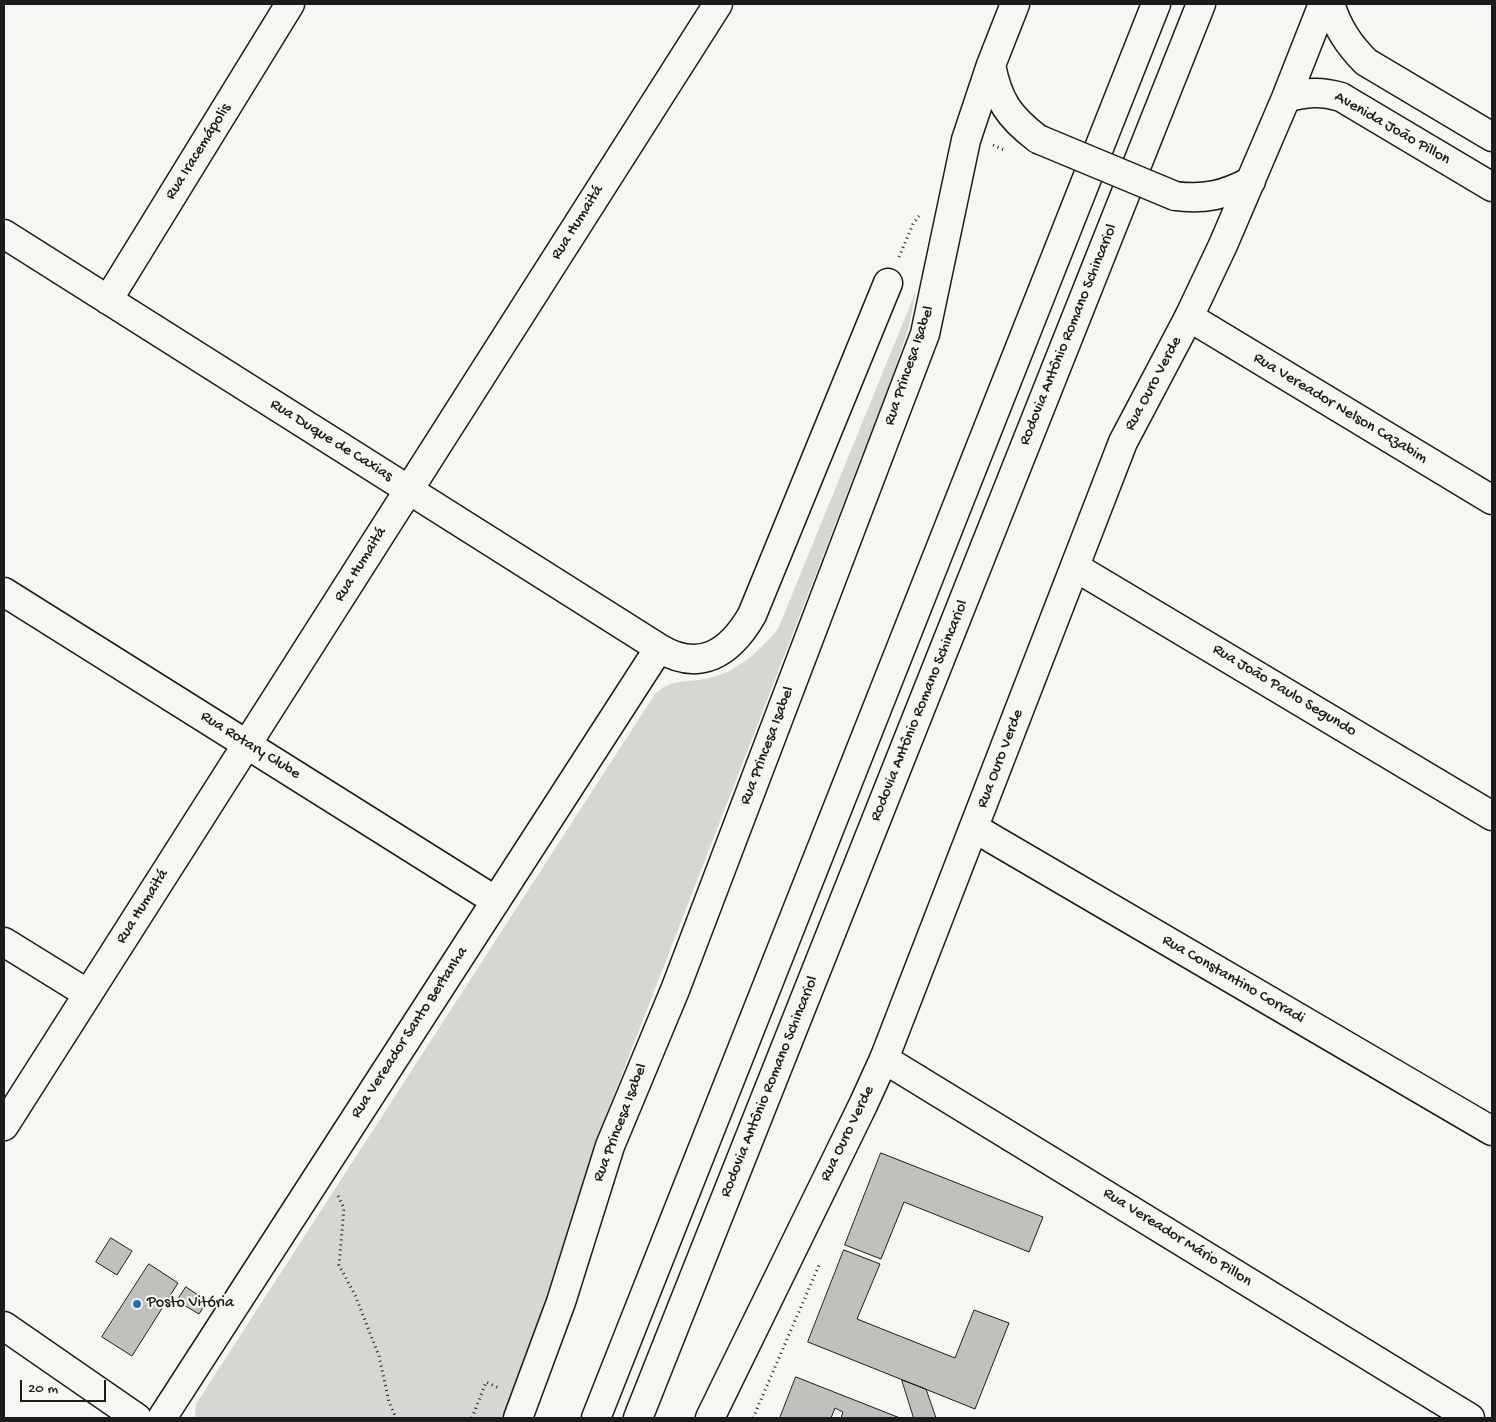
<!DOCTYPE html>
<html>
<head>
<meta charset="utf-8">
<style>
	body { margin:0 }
	#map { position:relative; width:1496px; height:1422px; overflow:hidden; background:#f6f6f2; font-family:"Gochi Hand",sans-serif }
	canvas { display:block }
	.frame { position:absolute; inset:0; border:5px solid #1c1c1c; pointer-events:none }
	.scale { position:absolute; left:20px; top:1380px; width:86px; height:22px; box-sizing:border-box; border:2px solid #1c1c1c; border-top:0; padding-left:6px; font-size:15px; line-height:18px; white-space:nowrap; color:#1c1c1c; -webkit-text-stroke:4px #f6f6f2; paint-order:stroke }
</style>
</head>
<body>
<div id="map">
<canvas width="1496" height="1422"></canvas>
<div class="frame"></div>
<div class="scale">20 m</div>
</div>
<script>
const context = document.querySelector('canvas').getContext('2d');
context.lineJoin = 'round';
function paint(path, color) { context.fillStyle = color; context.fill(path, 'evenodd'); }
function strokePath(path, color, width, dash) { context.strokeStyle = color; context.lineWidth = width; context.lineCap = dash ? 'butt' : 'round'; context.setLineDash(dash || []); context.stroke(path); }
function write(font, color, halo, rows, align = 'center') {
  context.font = font + ' "Gochi Hand",sans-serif'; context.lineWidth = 4; context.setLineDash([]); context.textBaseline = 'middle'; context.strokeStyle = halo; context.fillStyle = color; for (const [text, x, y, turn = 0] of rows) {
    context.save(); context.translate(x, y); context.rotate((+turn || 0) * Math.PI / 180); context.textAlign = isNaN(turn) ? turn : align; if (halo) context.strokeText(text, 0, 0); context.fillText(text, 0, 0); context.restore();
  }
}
const green = new Path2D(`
	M916,291L909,327L890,383L596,1141L533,1338L502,1418H195L196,1404L655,694C673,678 683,683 705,679C737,673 758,652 778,629Z`);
const building = new Path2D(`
	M881,1153L1043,1217L1029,1252L904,1202L881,1259L845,1245Z
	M111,1238L132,1251L117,1275L96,1262Z
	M844,1250L880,1264L857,1319L955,1358L974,1310L1009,1323L975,1409L808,1342Z
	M149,1264L178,1283L132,1356L102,1337Z
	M186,1287L207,1301L199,1314L177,1301Z
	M796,1377L900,1418H841L843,1412L835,1408L831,1418H780Z
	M902,1380L926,1389L936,1418H914Z`);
const path = new Path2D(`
	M993,145L1006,151
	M899,257L913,224L919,216
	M338,1196L344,1208L339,1265L355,1295L379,1356L389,1402L396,1418
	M472,1418L486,1382L499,1388
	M753,1418L820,1263`);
const minor = new Path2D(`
	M4,234L659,648C700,673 730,653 752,615L888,283
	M108,300L290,4
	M1189,317L1492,500
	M1075,567L1492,816
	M4,592L496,901
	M974,828L1492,1131
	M4,942L88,994
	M4,1126L718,4
	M162,1418L659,648`);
const tertiary = new Path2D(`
	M884,1059L1470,1418
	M4,1326L137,1418`);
const secondary = new Path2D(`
	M1330,4C1338,28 1348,44 1366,62L1492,137
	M991,65C998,101 1009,117 1038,139
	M1286,98C1306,92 1321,91 1341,97L1492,187
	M1175,196C1204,200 1225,195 1251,181
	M518,1418L561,1302L610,1146L675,990L925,334L966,140L991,65L1015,4
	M710,1418L863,1105L884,1059L1123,442L1189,317L1223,245L1286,98L1323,4`);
const trunk = new Path2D(`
	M596,1418L1156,4
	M638,1418L1201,4`);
const secondaryBridge = new Path2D(`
	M1038,139L1175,196`);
const markers = [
	[137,1304,5,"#1f6fb2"]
];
const streetNames = [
	["Avenida João Pillon",1392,129,30],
	["Rua Iracemápolis",199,152,-58],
	["Rua Humaitá",578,223,-58],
	["Rodovia Antônio Romano Schincariol",1069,335,-68],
	["Rua Princesa Isabel",910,366,-71],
	["Rua Ouro Verde",1154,384,-62],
	["Rua Vereador Nelson Cazabim",1340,409,31],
	["Rua Duque de Caxias",331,441,32],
	["Rua Humaitá",361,565,-58],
	["Rua João Paulo Segundo",1284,691,31],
	["Rodovia Antônio Romano Schincariol",920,711,-68],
	["Rua Rotary Clube",250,746,32],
	["Rua Princesa Isabel",768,746,-69],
	["Rua Ouro Verde",1001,759,-69],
	["Rua Humaitá",143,907,-58],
	["Rua Constantino Corradi",1233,980,30],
	["Rua Vereador Santo Bertanha",410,1033,-57],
	["Rodovia Antônio Romano Schincariol",770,1087,-68],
	["Rua Princesa Isabel",621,1123,-69],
	["Rua Ouro Verde",848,1134,-64],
	["Rua Vereador Mário Pillon",1177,1238,32]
];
const poiNames = [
	["Posto Vitória",147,1304]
];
paint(green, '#d6d6d2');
paint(building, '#c0c0bd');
strokePath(building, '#1c1c1c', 1);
strokePath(minor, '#1c1c1c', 31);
strokePath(tertiary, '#1c1c1c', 31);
strokePath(secondary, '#1c1c1c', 31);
strokePath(trunk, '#1c1c1c', 31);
strokePath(path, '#1c1c1c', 3, [1, 4]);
strokePath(minor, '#f6f6f2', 28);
strokePath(tertiary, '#f6f6f2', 28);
strokePath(secondary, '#f6f6f2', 28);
strokePath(trunk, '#f6f6f2', 28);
strokePath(secondaryBridge, '#1c1c1c', 31, []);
strokePath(secondaryBridge, '#f6f6f2', 28);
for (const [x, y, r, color] of markers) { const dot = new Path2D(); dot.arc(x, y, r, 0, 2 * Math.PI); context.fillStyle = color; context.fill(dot); strokePath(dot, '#f6f6f2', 2); }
write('16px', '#1c1c1c', '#f6f6f2', streetNames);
write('16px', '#1c1c1c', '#f6f6f2', poiNames, 'left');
</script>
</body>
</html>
